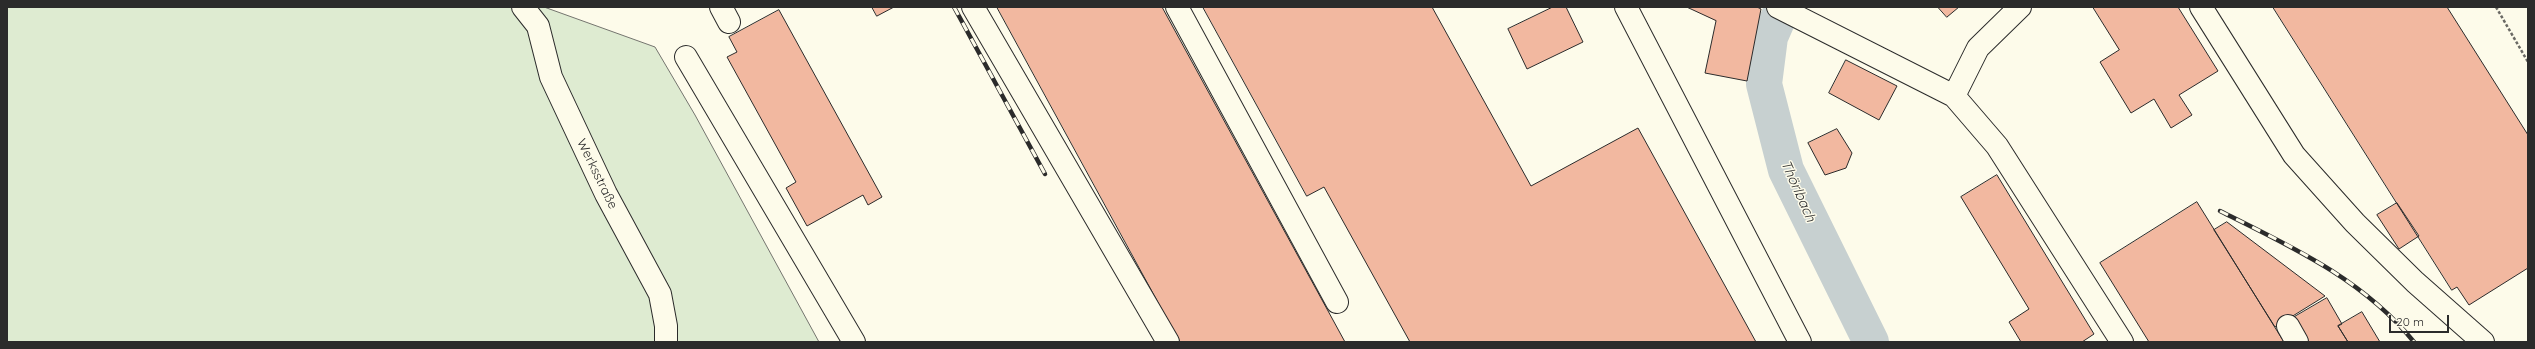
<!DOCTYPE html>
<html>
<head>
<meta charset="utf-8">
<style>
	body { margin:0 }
	#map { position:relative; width:2535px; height:349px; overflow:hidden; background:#fdfbea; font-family:Quicksand,sans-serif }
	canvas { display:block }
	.frame { position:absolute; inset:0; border:8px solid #2b2b2b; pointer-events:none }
	.scale { position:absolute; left:2389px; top:315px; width:60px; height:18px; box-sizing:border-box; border:2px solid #2b2b2b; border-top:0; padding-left:5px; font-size:12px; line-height:14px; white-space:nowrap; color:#2b2b2b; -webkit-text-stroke:3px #fdfbea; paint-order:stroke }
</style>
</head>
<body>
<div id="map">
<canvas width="2535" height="349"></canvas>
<div class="frame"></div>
<div class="scale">20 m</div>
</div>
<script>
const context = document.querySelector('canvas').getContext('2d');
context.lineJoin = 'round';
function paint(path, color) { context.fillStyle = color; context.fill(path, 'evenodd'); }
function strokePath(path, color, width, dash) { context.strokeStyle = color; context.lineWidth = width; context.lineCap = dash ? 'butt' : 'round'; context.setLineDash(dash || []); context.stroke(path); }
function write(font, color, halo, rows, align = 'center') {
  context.font = font + ' Quicksand,sans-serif'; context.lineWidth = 3; context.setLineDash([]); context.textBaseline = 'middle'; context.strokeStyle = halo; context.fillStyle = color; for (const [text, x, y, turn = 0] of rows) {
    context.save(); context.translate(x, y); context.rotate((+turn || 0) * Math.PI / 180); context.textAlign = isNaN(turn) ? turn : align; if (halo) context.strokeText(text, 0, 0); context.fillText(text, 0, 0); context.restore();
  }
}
const green = new Path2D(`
	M7,7H544L655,47L695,115L819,342H7Z`);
const river = new Path2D(`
	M1783,7L1770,37L1764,84L1786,170L1871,342`);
const building = new Path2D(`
	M872,7H894L877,16Z
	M997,7H1162L1345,342H1180Z
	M1203,7H1432L1531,186L1638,128L1756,342H1410L1324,187L1307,196Z
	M1553,7H1566L1583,42L1527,69L1508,29Z
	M1687,7H1757L1761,9L1747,81L1705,73L1716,21Z
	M1938,7H1959L1947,17Z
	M2093,7H2178L2218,71L2179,95L2192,115L2171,128L2154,99L2131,113L2100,62L2119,50Z
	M2273,7H2447L2528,135V268L2469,305L2457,287L2452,290Z
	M779,10L882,197L868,205L863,195L807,226L786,188L796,182L727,57L737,52L729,37Z
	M1846,60L1897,86L1879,120L1829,93Z
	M1837,129L1852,153L1846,168L1825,175L1808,143Z
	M1997,175L2094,334L2082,342H2021L2009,322L2029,309L1961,197Z
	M2197,202L2284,342H2149L2100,263Z
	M2397,203L2419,236L2399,249L2377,215Z
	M2227,222L2325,296L2275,327L2214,230Z
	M2327,298L2342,324L2338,326L2348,342H2305L2291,319Z
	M2362,312L2380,342H2348L2338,326Z`);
const path = new Path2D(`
	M2496,7L2528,62`);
const minor = new Path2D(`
	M523,7L538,26L551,77L606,194L660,294L666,326V342
	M721,7L729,22
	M973,7L1168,342
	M1177,7L1337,302
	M1626,7L1800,342
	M1778,7L1954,96L1997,146L2122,342
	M2201,7L2294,155L2355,223L2415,282L2483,342
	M686,57L854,342
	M1954,96L1978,48L2020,7
	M2288,326L2297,342`);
const rail = new Path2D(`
	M954,7L1045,174
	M2220,211C2290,246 2363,279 2414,342`);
const streetNames = [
	["Werksstraße",597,174,64]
];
const waterNames = [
	["Thörlbach",1798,191,66]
];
paint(green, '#deebd1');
strokePath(green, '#74746e', 1);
strokePath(river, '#c7d0d0', 36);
paint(building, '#f2b8a0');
strokePath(building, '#2b2b2b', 1);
strokePath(minor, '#2b2b2b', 24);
strokePath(path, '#6a6964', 2.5, [3, 2]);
strokePath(minor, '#fdfbea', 22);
strokePath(rail, '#2b2b2b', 4.5);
strokePath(rail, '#fdfbea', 3, [9]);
write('13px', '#2b2b2b', '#fdfbea', streetNames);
write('italic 14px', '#2b2b2b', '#fdfbea', waterNames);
</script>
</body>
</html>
